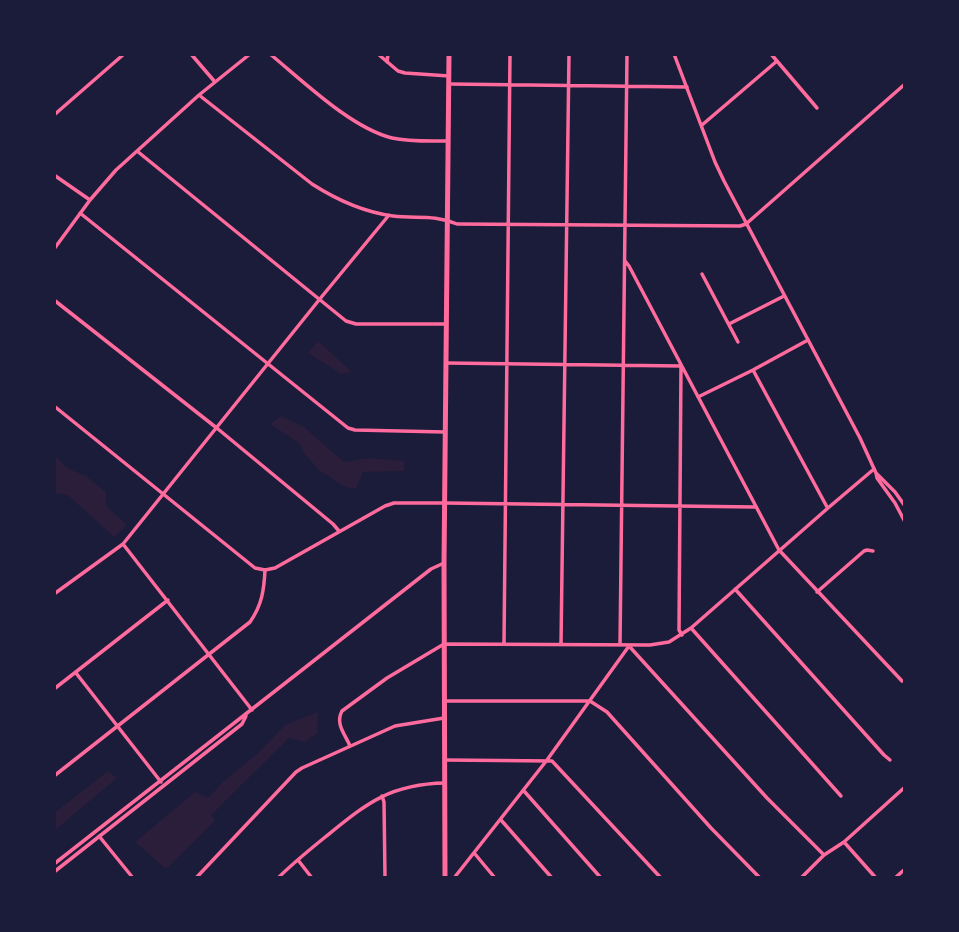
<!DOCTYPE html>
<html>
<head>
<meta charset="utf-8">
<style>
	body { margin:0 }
	#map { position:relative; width:959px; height:932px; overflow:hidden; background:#1b1b3a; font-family:"Noto Sans",sans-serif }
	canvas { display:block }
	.frame { position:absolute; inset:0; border:56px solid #1b1b3a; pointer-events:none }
</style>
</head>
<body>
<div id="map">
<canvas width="959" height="932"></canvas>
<div class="frame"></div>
</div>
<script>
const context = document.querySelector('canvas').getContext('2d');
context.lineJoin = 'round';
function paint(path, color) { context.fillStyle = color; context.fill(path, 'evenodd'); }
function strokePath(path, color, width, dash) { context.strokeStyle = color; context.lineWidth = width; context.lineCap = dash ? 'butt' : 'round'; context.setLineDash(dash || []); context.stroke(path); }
const green = new Path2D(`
	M318,341L352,372L341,374L308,353Z
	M281,416L304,427L344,462L369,458L405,461L404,471L363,472L356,489L345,487L319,470L304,453L299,443L270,424Z
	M54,455L67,468L86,476L106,492V506L127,525L114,537L68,495L54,493Z
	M318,712L317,733L305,742L289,738L211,815L215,821L166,869L135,842L195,792L208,798L223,782L258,753L285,725Z
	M108,771L117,778L54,831V813Z`);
const minor = new Path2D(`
	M191,54L215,82
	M270,54C303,81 351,128 392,138C410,142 429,141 447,141
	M378,54L398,71L405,73L449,76
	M771,54L817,108
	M387,62L388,54
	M449,84L687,87
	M199,95L312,184C337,200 363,212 393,216C417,219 433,214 457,224L740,226L746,224L905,84
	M54,115L124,54
	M702,125L777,61
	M137,151L346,321L356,324H445
	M54,175L90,200
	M80,213L348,428L355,430L445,432
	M54,249L90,200L116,170L199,95L250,54
	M625,261L629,266L779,550L902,681
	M702,274L738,342
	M54,300L218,429L333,524L339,531
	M729,324L784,296
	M446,363L681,366L679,630L682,635
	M753,370L827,507
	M698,397L753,370L808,340
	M445,503L755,507
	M123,544L252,710
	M735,589L884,755L890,760
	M817,592L864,551L867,550L873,551
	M54,594L123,544L319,300L389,215
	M691,628L841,796
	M504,643L510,54
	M561,644L569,54
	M620,645L627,54
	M629,646L767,798L824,855
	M76,673L161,782
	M54,689L168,600
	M444,701H590L607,712L711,828L760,878
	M350,746C345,734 335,724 342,711L387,678L444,644L650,645L669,642L691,628L828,508L874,469
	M445,760L552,761L661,878
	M54,776L250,622C262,605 264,590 265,570
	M524,791L601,878
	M382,796L384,802L385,878
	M501,820L552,878
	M99,836L133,878
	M844,842L876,878
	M475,854L495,878
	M298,860L312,878
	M54,864L431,569L444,563
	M54,872L242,724L246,716
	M196,878L296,772L302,768L395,726L444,718
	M278,878C292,864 308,851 324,838C365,805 388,784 445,783
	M454,878L547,760L629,646
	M801,878L824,855L844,842L905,787
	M895,878L905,869`);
const tertiary = new Path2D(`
	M674,54L715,162L724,181L860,438L876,473L877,478L895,503L905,522
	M54,406L255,568L265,570L275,568L385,506L394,503H445
	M876,473L895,492L905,506`);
const primary = new Path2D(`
	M445,878L444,563L449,54`);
paint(green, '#2a1e3b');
strokePath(minor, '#ff6b9d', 3.5);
strokePath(tertiary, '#ff6b9d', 3.5);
strokePath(primary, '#ff6b9d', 5);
</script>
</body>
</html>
